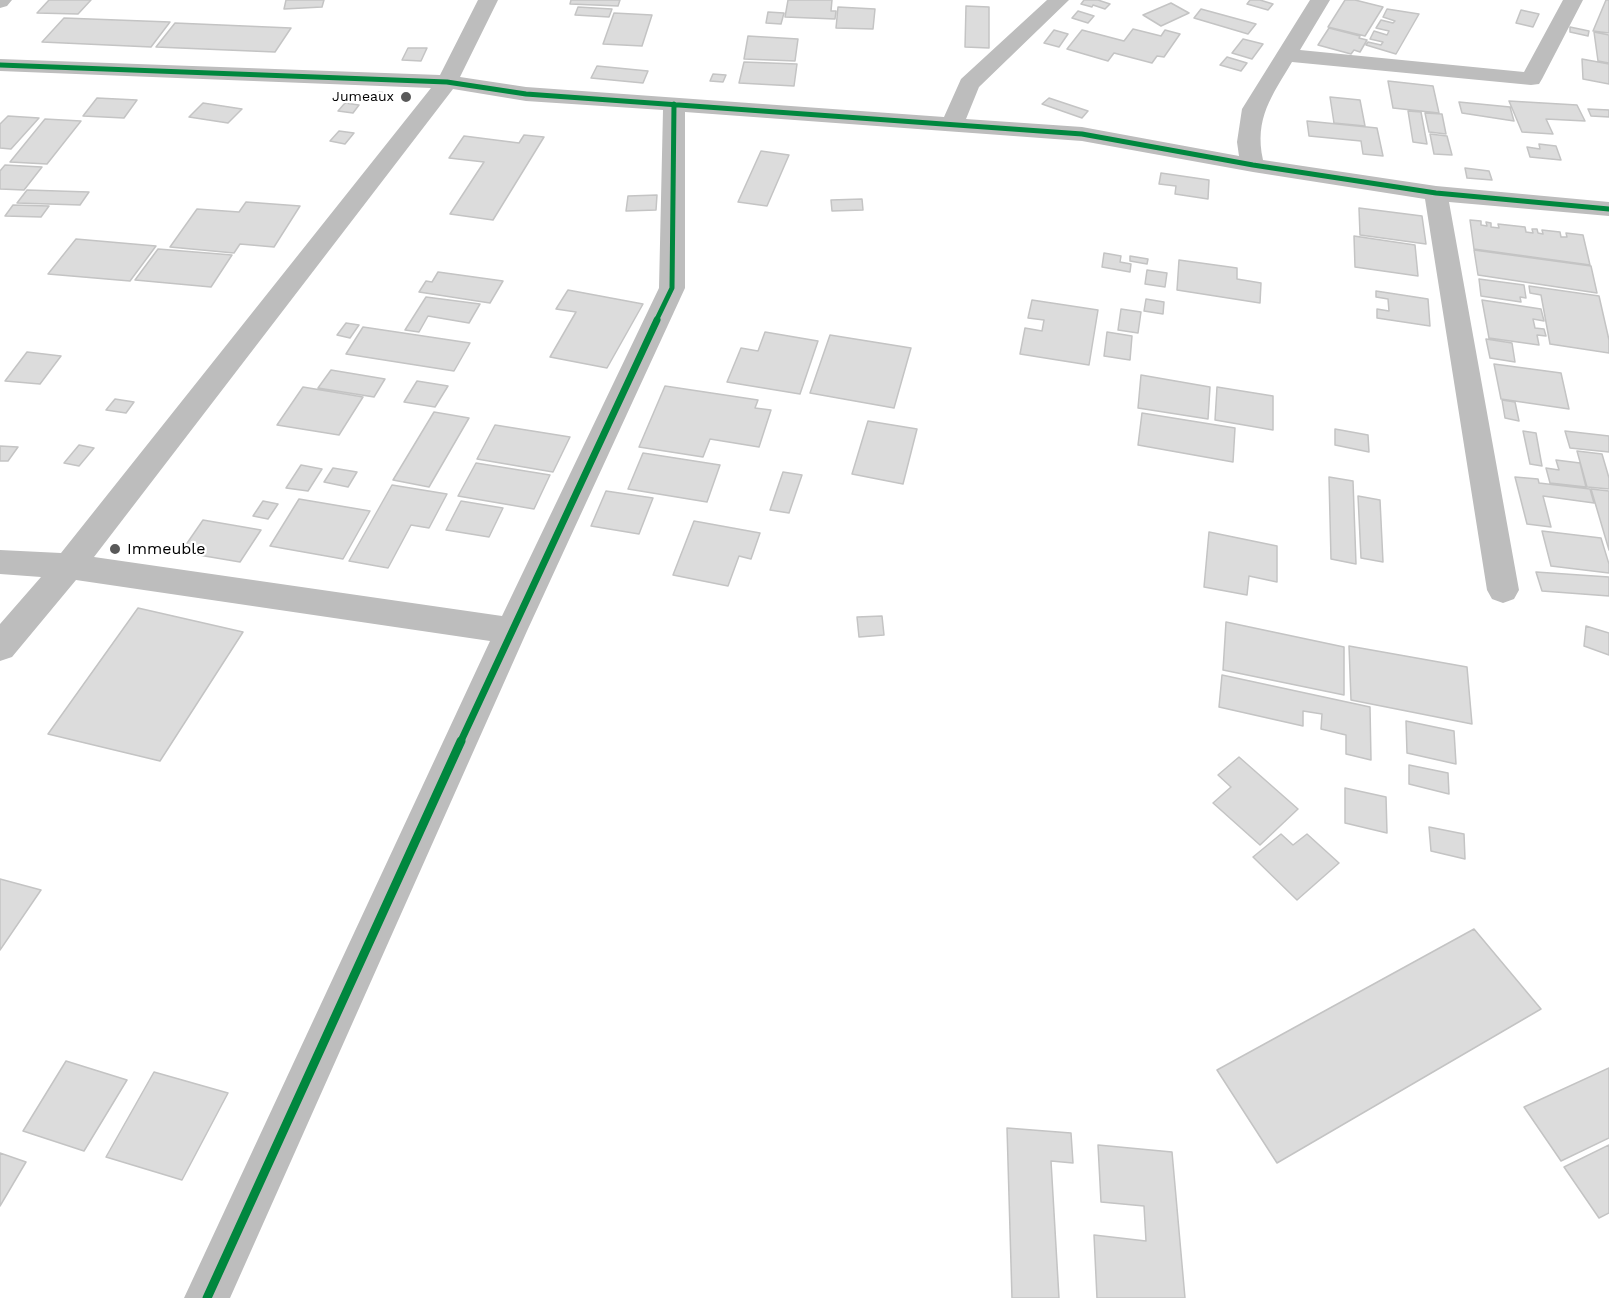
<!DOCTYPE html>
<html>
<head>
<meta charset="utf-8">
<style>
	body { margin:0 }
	canvas { display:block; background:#fff }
</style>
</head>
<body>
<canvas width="1609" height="1298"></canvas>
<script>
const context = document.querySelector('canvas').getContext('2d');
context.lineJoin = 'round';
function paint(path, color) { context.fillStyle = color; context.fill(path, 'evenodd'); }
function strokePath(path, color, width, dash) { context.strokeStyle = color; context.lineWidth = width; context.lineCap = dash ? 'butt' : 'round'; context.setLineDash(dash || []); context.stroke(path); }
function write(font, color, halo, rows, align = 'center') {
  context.font = font + ' "Work Sans",sans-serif'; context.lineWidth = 4.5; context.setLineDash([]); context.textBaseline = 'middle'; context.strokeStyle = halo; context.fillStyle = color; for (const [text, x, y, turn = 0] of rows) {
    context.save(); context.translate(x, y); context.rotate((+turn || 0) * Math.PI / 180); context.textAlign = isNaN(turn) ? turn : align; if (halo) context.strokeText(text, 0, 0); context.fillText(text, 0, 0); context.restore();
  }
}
const building = new Path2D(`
	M49,0H91L78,14L37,13Z
	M286,0H324L322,7L284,9Z
	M571,0H620L618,6L570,4Z
	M788,0H832L831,11H836L835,19L785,17Z
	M1084,0H1098L1110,4L1105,9L1093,5L1092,7L1081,4Z
	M1250,0H1260L1273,4L1268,10L1247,4Z
	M1345,0H1355L1383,7L1365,36L1328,27Z
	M1606,0H1609V33L1593,31Z
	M1171,3L1189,13L1161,26L1143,15Z
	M966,6L989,7V48L965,47Z
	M578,7L612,9L609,17L575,15Z
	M838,7L875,9L873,29L836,28Z
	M1201,9L1256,24L1248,34L1194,18Z
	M1387,9L1419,14L1396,54L1366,45L1368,42L1381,45L1383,42L1370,39L1374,31L1387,35L1389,31L1376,28L1381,20L1393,23L1395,21L1383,17Z
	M1521,10L1539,14L1533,27L1516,23Z
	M1078,11L1094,16L1088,23L1072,18Z
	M768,12L784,13L781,24L766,23Z
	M614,13L652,15L642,46L603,44Z
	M64,18L170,22L151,47L42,42Z
	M175,23L291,28L275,52L156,47Z
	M1570,27L1589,31L1588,36L1570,32Z
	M1329,28L1360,36L1359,38L1367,40L1360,52L1354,50L1351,54L1318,45Z
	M1133,29L1161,36L1165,30L1180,34L1164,57L1157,56L1152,63L1114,53L1108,61L1067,49L1082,30L1124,41Z
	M1054,30L1068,34L1059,47L1044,43Z
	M1594,32L1609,35V63L1598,61Z
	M748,36L798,39L795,61L744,59Z
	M1243,39L1263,44L1252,59L1232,53Z
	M408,48H427L421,61L402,60Z
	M1227,57L1247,63L1241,71L1220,65Z
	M1582,59L1609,64V84L1583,79Z
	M744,62L797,64L794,86L739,83Z
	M597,66L648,71L643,83L591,78Z
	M713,74L726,75L723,82L710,81Z
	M1388,81L1433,86L1439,113L1393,108Z
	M379,92L392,94L387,100L373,98Z
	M1330,97L1360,100L1365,126L1334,123Z
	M97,98L137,100L124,118L83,116Z
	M1049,98L1088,111L1082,118L1042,104Z
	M1509,101L1577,105L1585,121L1546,119L1553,134L1522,132Z
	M1459,102L1510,107L1514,121L1462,113Z
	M203,103L242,109L228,123L189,117Z
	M345,103L359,105L353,113L338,111Z
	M1588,109L1609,110V117L1591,116Z
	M1408,111L1421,112L1427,144L1413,142Z
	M1425,113L1442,114L1446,134L1429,132Z
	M8,116L39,118L11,149L0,148V124Z
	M45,119L81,121L47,164L10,162Z
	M1307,121L1377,128L1383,156L1363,154L1361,141L1309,136Z
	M339,131L354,133L345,144L330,141Z
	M1430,134L1447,136L1452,155L1434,154Z
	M524,135L544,137L493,220L450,214L484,162L449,158L464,136L519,143Z
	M1539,144L1556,146L1561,160L1530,157L1527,147L1540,149Z
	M761,151L789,155L767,206L738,202Z
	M5,165L42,167L24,190L0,189V171Z
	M1465,168L1489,171L1492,180L1467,178Z
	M1161,173L1209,180L1208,199L1175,194L1176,186L1159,184Z
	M27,190L89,192L80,205L17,203Z
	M657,195L656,210L626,211L628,196Z
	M862,199L863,210L832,211L831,200Z
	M246,202L300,206L274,247L240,244L234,253L170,247L197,209L239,212Z
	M13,205L49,206L41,217L5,216Z
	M1359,208L1422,216L1426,244L1360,235Z
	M1470,220L1481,221V225L1487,226L1486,222L1491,223V227L1499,228L1498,224L1525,227L1526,232L1533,233L1532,229H1537L1538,233L1543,234L1542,230L1560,232L1561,237H1567L1566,233L1583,235L1590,265L1474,249Z
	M1354,236L1415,245L1418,276L1355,267Z
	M76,239L156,246L130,281L48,274Z
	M158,249L232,255L211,287L135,280Z
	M1474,250L1591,266L1597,293L1478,275Z
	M1104,253L1121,256L1120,262L1131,264L1130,272L1102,267Z
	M1130,256L1148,259L1147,264L1130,261Z
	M1179,260L1237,268V279L1261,283L1260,303L1177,290Z
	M1147,270L1167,273L1165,287L1145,284Z
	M438,272L503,281L490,303L419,292L426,281L432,282Z
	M1479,279L1524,285L1526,298L1520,297L1521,302L1481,296Z
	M1529,286L1599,296L1609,340V353L1550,344L1541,295L1530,293Z
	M568,290L643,304L607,368L550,357L576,312L556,309Z
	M1376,291L1428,299L1430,326L1377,318V309L1389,311L1388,299L1376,297Z
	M426,297L480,304L469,323L428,316L419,332L405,330Z
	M1146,299L1164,302L1163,314L1144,311Z
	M1032,300L1098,310L1089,365L1020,354L1025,328L1042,331L1044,320L1028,318Z
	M1482,300L1541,309L1544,321L1533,319L1535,328L1544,329L1546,336L1537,335L1539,345L1489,338Z
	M1121,309L1141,312L1138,333L1118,330Z
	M346,323L359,325L350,338L337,335Z
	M363,327L470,343L454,371L346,354Z
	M765,332L818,341L800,394L727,382L741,348L758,351Z
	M1107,332L1132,336L1130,360L1104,356Z
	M830,335L911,348L894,408L810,393Z
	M1486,339L1512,343L1515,362L1490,358Z
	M27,352L61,356L40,384L5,381Z
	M1494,364L1561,373L1569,409L1501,399Z
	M331,370L385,379L374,397L318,388Z
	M1141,375L1210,387L1208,419L1138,408Z
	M417,381L448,386L435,407L404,402Z
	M665,386L758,400L755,408L771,410L759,447L710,439L703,457L639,447Z
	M303,387L363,397L339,435L277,425Z
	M1217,387L1273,396V430L1215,420Z
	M115,399L134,402L126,413L106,410Z
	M1502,400L1515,402L1519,421L1505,418Z
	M434,412L469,418L429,487L393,480Z
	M1142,413L1235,428L1233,462L1138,445Z
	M868,421L917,429L903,484L852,474Z
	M495,425L570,437L553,472L477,459Z
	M1335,429L1368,435L1369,452L1335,445Z
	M1523,431L1536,433L1542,466L1530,464Z
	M1565,431L1609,436V452L1570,448Z
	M79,445L94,448L79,466L64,463Z
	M0,446L18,447L8,461H0Z
	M1577,451L1602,454L1609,478V489L1587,487Z
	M643,453L720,465L707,502L628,489Z
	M1556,460L1580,463L1586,487L1550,483L1546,468L1559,470Z
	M476,463L550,475L534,509L458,496Z
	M301,465L322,469L308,491L286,488Z
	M333,468L357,472L348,487L324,482Z
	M783,472L802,475L789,513L770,510Z
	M1329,477L1353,481L1356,564L1331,559Z
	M1515,477L1538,479L1539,483L1590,489L1594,503L1543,496L1551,527L1527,524Z
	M392,485L447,494L429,528L411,525L388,568L349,561Z
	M1591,489L1609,491V550Z
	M606,491L653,498L639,534L591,526Z
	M1358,496L1380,500L1383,562L1361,558Z
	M299,499L370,511L343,559L270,546Z
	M263,501L278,504L268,519L253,516Z
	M461,501L503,508L489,537L446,530Z
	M203,520L261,530L240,562L181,552Z
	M694,521L760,533L751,559L739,556L728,586L673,575Z
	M1542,531L1601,538L1609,564V573L1551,566Z
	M1209,532L1277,546V582L1249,576L1247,595L1204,587Z
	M1536,572L1609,577V596L1542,591Z
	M138,608L243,632L160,761L48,734Z
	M882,616L884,635L859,637L857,617Z
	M1226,622L1344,647V695L1223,670Z
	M1586,626L1609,633V655L1584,646Z
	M1349,646L1467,667L1472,724L1351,700Z
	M1222,675L1370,707L1371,760L1346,754V735L1321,729L1322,714L1303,711V726L1219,707Z
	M1406,721L1454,731L1456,764L1407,753Z
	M1239,757L1298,809L1260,845L1213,803L1231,787L1218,775Z
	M1409,765L1448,773L1449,794L1409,784Z
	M1345,788L1386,797L1387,833L1345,823Z
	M1429,827L1464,834L1465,859L1431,851Z
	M1281,834L1293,845L1307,834L1339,863L1297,900L1253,857Z
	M0,879L41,890L0,950Z
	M1474,929L1541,1009L1277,1163L1217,1070Z
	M66,1061L127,1080L84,1151L23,1131Z
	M1609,1068V1138L1561,1161L1524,1107Z
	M154,1072L228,1093L182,1180L106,1157Z
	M1007,1128L1071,1133L1073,1163L1051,1161L1059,1298H1012Z
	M1098,1145L1172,1152L1185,1298H1097L1094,1235L1146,1241L1144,1206L1101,1202Z
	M1609,1145V1213L1599,1218L1564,1167Z
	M0,1153L26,1162L0,1206Z`);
const minor = new Path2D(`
	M0,0H12L7,6L0,8Z
	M478,0H498L460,77L526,87L944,117L961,79L1047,0H1069L979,87L966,119L1082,127L1239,156L1237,142L1242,109L1310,0H1330L1300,50L1524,72L1563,0H1583L1542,79L1539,84L1531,85L1292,62C1272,96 1254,118 1263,160L1436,186L1609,202V216L1449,202L1519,590L1514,599L1503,603L1492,599L1487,590L1425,199L1253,172L1082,141L685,112V288L527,631L230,1298H184L490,641L76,580L12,657L0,661V624L41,577L0,574V550L61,553L431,88L0,71V59L440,75ZM453,89L526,101L663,110L659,288L502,616L94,557Z`);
const cyclewayFar2 = new Path2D(`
	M0,65L447,82L526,94L1082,134L1253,165L1436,193L1609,209
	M656,321L672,288L674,104`);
const cyclewayFar1 = new Path2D(`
	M460,743L657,320`);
const cycleway = new Path2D(`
	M207,1298L461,741`);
const markers = [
	[406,97,6,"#595959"],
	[115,549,6,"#595959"]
];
const farPoinames = [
	["Jumeaux",394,97]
];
const poiNames = [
	["Immeuble",127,549]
];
paint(building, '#dcdcdc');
strokePath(building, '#c4c4c4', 1.5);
paint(minor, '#bdbdbd');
strokePath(cyclewayFar2, '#00873e', 5);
strokePath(cyclewayFar1, '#00873e', 7);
strokePath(cycleway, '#00873e', 9);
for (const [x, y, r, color] of markers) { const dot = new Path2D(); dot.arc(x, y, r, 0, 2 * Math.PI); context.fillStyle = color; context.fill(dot); strokePath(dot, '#fff', 2); }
write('14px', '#000', '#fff', farPoinames, 'right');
write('16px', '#000', '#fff', poiNames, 'left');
</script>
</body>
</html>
